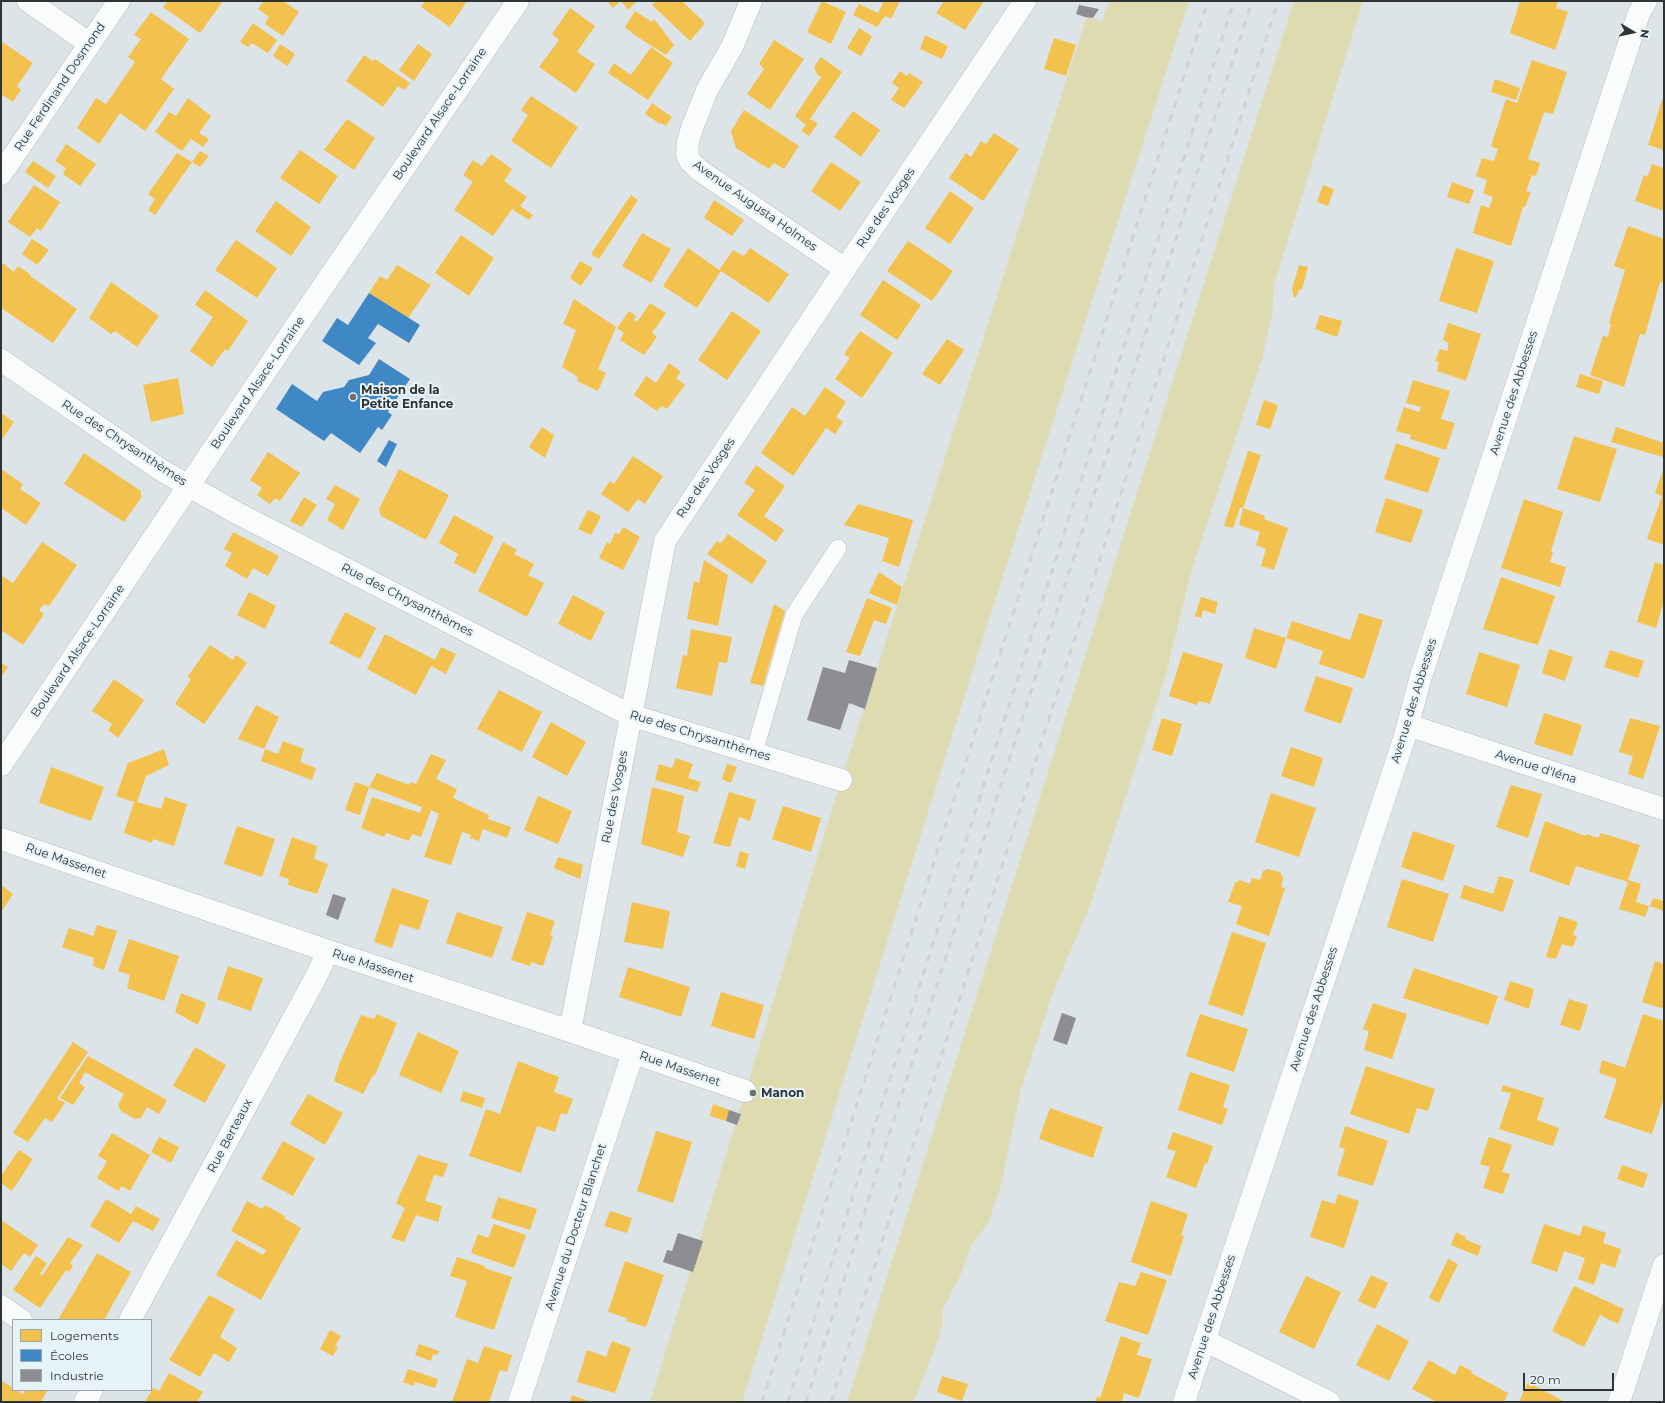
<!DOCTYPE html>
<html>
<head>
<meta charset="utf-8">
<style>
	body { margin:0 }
	#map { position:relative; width:1665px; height:1403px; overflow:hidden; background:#dde4e7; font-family:Montserrat,sans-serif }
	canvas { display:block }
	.frame { position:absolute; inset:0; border:2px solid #2e3335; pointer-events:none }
	.legend { position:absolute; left:12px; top:1319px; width:140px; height:72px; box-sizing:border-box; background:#e6f3f9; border:1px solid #9ca6ab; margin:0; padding:5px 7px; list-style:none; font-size:12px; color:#2e3335 }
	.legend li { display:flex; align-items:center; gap:8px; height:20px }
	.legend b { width:20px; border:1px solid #9ca6ab }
	.north { position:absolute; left:1613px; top:12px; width:40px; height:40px; -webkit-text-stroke:3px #e6f3f9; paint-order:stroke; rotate:99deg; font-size:11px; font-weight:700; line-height:16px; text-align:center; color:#2e3335 }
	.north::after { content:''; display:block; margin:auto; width:14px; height:18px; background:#2e3335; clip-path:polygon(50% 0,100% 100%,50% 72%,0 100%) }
	.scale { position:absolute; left:1523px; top:1373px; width:91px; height:18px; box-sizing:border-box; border:2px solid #2e3335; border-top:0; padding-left:5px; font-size:12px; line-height:14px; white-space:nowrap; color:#2e3335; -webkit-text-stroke:3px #e6f3f9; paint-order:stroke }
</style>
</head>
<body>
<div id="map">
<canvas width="1665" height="1403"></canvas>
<div class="frame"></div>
<ul class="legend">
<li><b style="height:11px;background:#f2c14e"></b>Logements</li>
<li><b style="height:11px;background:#3f88c5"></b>Écoles</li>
<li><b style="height:11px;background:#8d8d92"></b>Industrie</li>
</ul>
<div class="north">N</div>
<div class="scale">20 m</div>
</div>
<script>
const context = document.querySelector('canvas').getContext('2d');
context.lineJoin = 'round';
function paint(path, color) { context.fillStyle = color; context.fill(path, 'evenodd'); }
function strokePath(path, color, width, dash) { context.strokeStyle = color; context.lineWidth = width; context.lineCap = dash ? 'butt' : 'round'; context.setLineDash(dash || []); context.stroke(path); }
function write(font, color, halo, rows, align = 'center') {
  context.font = font + ' Montserrat,sans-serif'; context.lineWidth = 4; context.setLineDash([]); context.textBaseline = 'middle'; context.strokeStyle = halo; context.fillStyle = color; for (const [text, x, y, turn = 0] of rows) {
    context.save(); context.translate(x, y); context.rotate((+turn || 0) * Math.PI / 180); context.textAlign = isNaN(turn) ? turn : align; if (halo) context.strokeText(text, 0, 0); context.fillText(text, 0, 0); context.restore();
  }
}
const green = new Path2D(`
	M1109,1H1189L982,641L742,1402H650L841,780L1087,16L1102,22Z
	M1294,1H1363L1274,285L1272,315L1262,359L1192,569L1166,674L1089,908L1054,990L1021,1089L1001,1185L988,1224L973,1243L968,1252L962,1272L942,1311L943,1322L939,1337L914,1402H847Z`);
const homes = new Path2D(`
	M168,1H223L200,33L163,7Z
	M264,1H283L299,12L283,36L265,24L269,17L258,9Z
	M425,1H467L450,27L421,7Z
	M607,1H621L613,8Z
	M621,1H637L628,10Z
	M656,1H682L705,23L690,41L652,5Z
	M822,1L846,12L831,44L807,32Z
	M884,1H900L891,19L885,16L877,27L853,15L859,4L878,13Z
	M944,1H984L965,30L936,13Z
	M1520,1H1558L1556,8L1568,12L1555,50L1510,33Z
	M570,8L595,26L577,52L595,64L576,93L539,67L559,40L552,34Z
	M635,11L652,22L654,19L674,45L666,55L633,34L625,27Z
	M151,12L189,39L161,79L174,89L145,131L120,113L99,144L77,128L96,98L106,104L135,62L128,57L141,39L134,35Z
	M253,23L277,40L268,53L252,43L248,47L240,42Z
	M859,28L872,36L861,56L847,48Z
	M925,35L948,46L942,59L920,49Z
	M1054,38L1076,45L1066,76L1044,69Z
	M774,40L804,59L770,110L747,94L764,69L759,64Z
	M1,41L33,63L17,86L21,90L13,102L1,94Z
	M280,44L295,54L287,66L273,56Z
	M418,44L432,54L414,81L399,70Z
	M651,47L673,63L648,100L608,73L614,63L631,75Z
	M364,55L373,61L375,59L410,83L404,90L398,86L383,107L346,81Z
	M821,57L842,72L810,119L818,123L809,136L801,131L806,125L795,116L821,77L817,74L814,67Z
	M1532,60L1567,72L1553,114L1544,112L1528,159L1540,163L1536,176L1532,175L1526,191L1531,192L1525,207H1523L1511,246L1473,233L1481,205L1489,208L1493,197L1483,193L1487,180L1476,176L1482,158L1494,161L1498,149L1491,146L1506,99L1517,103Z
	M900,71L907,76L909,73L923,82L904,108L891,100L899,88L892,83Z
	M1495,79L1520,88L1516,100L1491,92Z
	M531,96L578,127L551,168L511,141L528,115L521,110Z
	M188,98L211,116L199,133L209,139L203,147L191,139L182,151L155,132L169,112L176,116Z
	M1662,100H1664V150L1648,145Z
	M652,103L672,117L666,126L661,123L660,124L645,114Z
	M744,110L799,146L784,169L774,163L769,169L736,148L731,131Z
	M853,111L880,130L861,157L834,137Z
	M347,119L375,138L354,170L324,150Z
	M994,133L1019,149L983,201L949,178L966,153L971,157L981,141L986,144Z
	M66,144L96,164L80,186L63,174L66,168L55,161Z
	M300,150L338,176L319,204L280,178Z
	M200,151L209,156L200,167L192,162Z
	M177,153L192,162L155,215L148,210L155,199L148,194Z
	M491,154L512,169L504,181L527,197L520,206L533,215L529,220L512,209L493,236L454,210L473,182L463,175L473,160L482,166Z
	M33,161L56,176L48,188L25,172Z
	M831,162L861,182L840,211L811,191Z
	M1652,164L1664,168V211L1635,201L1644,175L1648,176Z
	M1452,182L1474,190L1469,204L1447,197Z
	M34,185L60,202L41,231L37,228L30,237L8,222Z
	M1323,185L1334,189L1328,206L1317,202Z
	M950,191L974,208L950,244L925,228Z
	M631,195L638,200L599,259L591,254Z
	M714,200L744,220L732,236L704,218Z
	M276,201L311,227L291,256L255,231Z
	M1628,226L1664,239V283L1660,282L1645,335L1640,334L1624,387L1590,375L1603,336L1608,337L1611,324L1609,323L1625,270L1614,266Z
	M642,233L671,249L651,283L622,266Z
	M461,235L494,258L469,296L435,273Z
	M32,239L49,250L37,265L22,254Z
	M236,240L277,268L257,298L215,270Z
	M908,241L953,271L932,301L887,271Z
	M688,248L719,270L733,250L744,256L750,248L789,274L769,303L721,271L697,308L663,286Z
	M1456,248L1494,261L1477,313L1439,301Z
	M580,261L593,268L581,286L570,278Z
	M1,262L14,272L18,266L31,275L30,276L77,309L53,343L1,308Z
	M397,265L431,285L408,318L369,293L380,276L387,280Z
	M1299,265L1308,267L1302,289L1299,290L1296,297H1294L1292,289Z
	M883,280L921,305L897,340L860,315Z
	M111,282L159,316L137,347L115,331L111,334L89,318Z
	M205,290L248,321L228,351L225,349L212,367L190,351L213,317L195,305Z
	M574,299L616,327L598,369L606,373L598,391L577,381L578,377L562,367L576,330L563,324Z
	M650,303L666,313L652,333L657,337L644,355L620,340L624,333L617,328L629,311L636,316L634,320L637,322Z
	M732,311L761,331L727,380L698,360Z
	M1320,315L1342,321L1337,337L1315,329Z
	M1448,323L1481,334L1466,381L1437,371L1439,362L1435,361L1440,349L1447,351L1449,343L1443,340Z
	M860,331L893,353L862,398L835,379L850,358L844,354Z
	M947,339L964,350L940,385L922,374Z
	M669,363L681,372L676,378L685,385L667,409L662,406L657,411L634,395L646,376L656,383Z
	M1580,374L1603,381L1599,394L1576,387Z
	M178,378L184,414L151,422L143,385Z
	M1413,380L1450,391L1441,419L1455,423L1446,450L1410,439L1411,435L1396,431L1404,407L1419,412L1421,407L1406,403Z
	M825,387L846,402L836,417L843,422L835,434L826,428L793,476L761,453L792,407L805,416Z
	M1264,400L1278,405L1270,429L1256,425Z
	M1,413L14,422L1,441Z
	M542,427L554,435L545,458L529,447Z
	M1616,427L1664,443L1663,457L1611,442Z
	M1574,436L1617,449L1600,502L1557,489Z
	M1396,443L1440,458L1428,493L1384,479Z
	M1248,451L1261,455L1243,508H1240L1233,528L1224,526Z
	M268,452L300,473L280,501L275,498L270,504L257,495L262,488L250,480Z
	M84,453L141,491V498L124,522L64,484Z
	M633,456L663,476L645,504L638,499L628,512L601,494L610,481L614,484Z
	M756,465L785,486L764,516L784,530L776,542L737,515L755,490L744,483Z
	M1664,467V545L1647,539L1662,496L1655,493Z
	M1,469L23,484L20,489L41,503L26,525L1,508Z
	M399,469L449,495L426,540L381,516L379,509Z
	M335,485L360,499L343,530L327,520L335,504L326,499Z
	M304,497L317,505L302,527L290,521Z
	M1386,498L1423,510L1411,543L1375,532Z
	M1524,499L1563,512L1551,551L1553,552L1550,562L1566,567L1560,587L1501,568Z
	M858,504L913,520L899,567L882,561L889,538L844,525Z
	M1243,508L1265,516L1264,519L1288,528L1274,570L1261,566L1266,549L1256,545L1260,532L1239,525Z
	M588,510L601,516L591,535L578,529Z
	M454,515L494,537L475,574L454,563L458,554L439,543Z
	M623,527L640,537L623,570L599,558L607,542L610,544L615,533L619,534Z
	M233,532L279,556L268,576L253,568L247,579L225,566L232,553L224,549Z
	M728,534L767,561L752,584L707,554L717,541L721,543Z
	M42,542L77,565L49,606L44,604L39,610L44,614L23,645L1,630V575L13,583Z
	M503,542L517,550L514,554L534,564L528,575L544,583L527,617L478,591Z
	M704,560L728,575L718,626L687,619L694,581L699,583Z
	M1655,562L1664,565V600L1656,628L1637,622Z
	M879,572L902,587L897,605L869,593Z
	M1501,577L1555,596L1538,645L1483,629Z
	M249,592L276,606L265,629L237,615Z
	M573,595L605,612L591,641L558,624Z
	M1201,597L1218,602L1215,614L1203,610L1201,618L1195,616Z
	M867,598L892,608L886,624L874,620L860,656L846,652Z
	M774,604L785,611L763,686L750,683Z
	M345,612L376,628L360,659L329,643Z
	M1359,613L1383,620L1364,679L1319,664L1323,651L1286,638L1292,621L1350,640Z
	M1254,628L1286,638L1276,669L1245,658Z
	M691,629L732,637L727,663L719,662L712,696L676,688L683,655L687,656Z
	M385,634L435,660L441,647L456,654L446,674L431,666L416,695L367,669Z
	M210,645L233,660L236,655L247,663L204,724L175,704L191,679L188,676Z
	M1549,649L1573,657L1565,681L1542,673Z
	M1610,650L1644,661L1638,678L1604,667Z
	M1183,652L1223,664L1210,704L1199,701L1197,705L1169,696Z
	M1479,652L1520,665L1507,707L1466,694Z
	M1,663L8,667L1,677Z
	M1316,676L1353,688L1341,724L1304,711Z
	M114,679L144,700L118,738L108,730L112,724L92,711Z
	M499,690L542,712L522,752L477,729Z
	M256,705L279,717L264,749L238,739Z
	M1544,713L1582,725L1572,756L1534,744Z
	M1162,718L1182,724L1172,756L1152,750Z
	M1630,718L1660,726L1643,779L1628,774L1633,756L1619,752Z
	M551,722L586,742L567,776L532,757Z
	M283,741L304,749L300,762L316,768L312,780L261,761L265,749L278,754Z
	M1291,747L1323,758L1314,787L1281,776Z
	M164,749L169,765L146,776L137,802L161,809L165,797L187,804L174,846L153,839L152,843L124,833L134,802L116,796L128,763Z
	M431,754L446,760L436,779L457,789L453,798L489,815L488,819L511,827L507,838L483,829L479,841L470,838L471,835L462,832L451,865L424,857L439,814L431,810L421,837L412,834L409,841L386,833L384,837L361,828L372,797L420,813L422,807L369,787L360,815L345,810L355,782L369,787L377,773L409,785L411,782L416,784Z
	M676,758L693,764L688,778L701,782L697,792L655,780L659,764L672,768Z
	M727,764L737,767L731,783L722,779Z
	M51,767L104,787L91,821L39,803Z
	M1511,785L1542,794L1528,838L1496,827Z
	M652,787L684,796L677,832L690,836L683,857L641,844Z
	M729,792L756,800L750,821L739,817L730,847L713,843Z
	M1271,793L1316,808L1299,857L1255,842Z
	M538,796L572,811L558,844L524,830Z
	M783,806L821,818L811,852L772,839Z
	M1545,821L1585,836L1586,834L1598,838L1601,833L1640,845L1628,880L1641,884L1636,902L1649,906L1645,917L1619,909L1628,882L1576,866L1569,886L1529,871Z
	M237,826L275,839L262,877L224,864Z
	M1413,831L1455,845L1443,881L1401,867Z
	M292,837L317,846L314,859L328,864L317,894L288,885L289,879L279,876Z
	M740,851L749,854L745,869L736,866Z
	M558,857L583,865L580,879L554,868Z
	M1268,869L1280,872L1283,878L1281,887L1285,888L1269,936L1236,924L1242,906L1228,902L1235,883L1240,880L1250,884L1252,878L1260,880L1263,871Z
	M1499,876L1514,880L1503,912L1460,898L1464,885L1493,894Z
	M1402,879L1449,894L1433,942L1387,927Z
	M1,885L13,894L1,912Z
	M392,888L429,900L419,930L400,924L392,948L374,942Z
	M1653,898L1664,901V911L1650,906Z
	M632,902L670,911L663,949L624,942Z
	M457,912L503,927L492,958L446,943Z
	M527,912L555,921L550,935L553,936L543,966L531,962L530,966L511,960Z
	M1559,916L1578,922L1573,935L1577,936L1573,947L1562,944L1556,959L1546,957Z
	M97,925L117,931L104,970L93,966L94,958L62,947L69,928L93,936Z
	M1232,932L1266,943L1243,1016L1208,1004Z
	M129,939L179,956L164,1001L127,988L130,975L118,971Z
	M1655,961L1664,964V1009L1642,1002Z
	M228,966L263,978L251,1011L217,999Z
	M628,967L690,987L681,1017L619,997Z
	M1414,968L1498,996L1488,1025L1403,998Z
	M1510,981L1534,989L1529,1009L1504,1000Z
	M721,992L764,1005L754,1039L711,1026Z
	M181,993L206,1003L198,1025L175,1012Z
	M1569,999L1588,1005L1580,1031L1560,1025Z
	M1373,1003L1407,1014L1392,1059L1364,1050L1369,1031L1363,1029Z
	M377,1014L397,1023L375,1075H373L363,1094L334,1081L340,1062L361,1015L374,1019Z
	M1200,1014L1248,1029L1234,1072L1186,1056Z
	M1643,1014L1664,1021V1097L1652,1134L1604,1118L1617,1079L1599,1073L1602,1060L1625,1068Z
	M418,1032L459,1051L441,1093L399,1075Z
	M73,1042L88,1052L57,1099L65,1103L52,1122L45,1118L28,1142L13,1133Z
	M195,1047L226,1065L205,1103L173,1086Z
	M88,1056L167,1100L159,1114L147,1107L141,1118L135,1119L121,1111L118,1105L124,1094L85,1072L79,1083L85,1087L73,1105L60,1098Z
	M518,1061L559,1077L554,1092L573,1099L567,1115L561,1113L555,1132L537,1126L521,1173L469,1156L486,1109L500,1114Z
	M1366,1066L1435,1089L1428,1111L1417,1108L1409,1134L1350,1114Z
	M1190,1072L1230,1085L1223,1107L1228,1109L1222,1125L1178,1110Z
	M1503,1085L1544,1098L1537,1120L1559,1128L1553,1146L1499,1129L1511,1093L1501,1091Z
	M463,1091L485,1098L482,1108L460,1101Z
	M308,1094L343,1113L325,1145L290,1124Z
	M713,1104L729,1110L726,1121L710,1116Z
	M1050,1108L1103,1127L1093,1158L1039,1139Z
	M1345,1126L1388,1141L1373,1186L1337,1175L1345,1149L1339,1147Z
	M656,1131L692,1142L673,1203L637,1191Z
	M1173,1132L1213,1146L1207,1164L1205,1163L1196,1188L1166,1177L1176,1151L1167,1149Z
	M112,1133L150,1155L130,1191L122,1186L118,1191L97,1178L107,1161L98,1156Z
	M159,1137L179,1147L171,1163L151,1152Z
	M1489,1137L1512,1145L1502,1172L1510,1174L1503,1194L1483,1188L1490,1167L1480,1164Z
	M283,1141L315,1158L293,1196L261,1179Z
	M19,1150L33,1159L12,1191L1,1183V1176Z
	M418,1155L448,1164L443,1177L434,1175L425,1201L442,1206L438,1222L416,1215L404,1242L391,1238L405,1208L396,1203Z
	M1622,1165L1648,1174L1643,1188L1617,1179Z
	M1338,1194L1359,1201L1344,1248L1310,1237L1322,1200L1335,1204Z
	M498,1197L537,1209L530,1230L491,1218Z
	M106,1199L131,1214L136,1206L160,1219L153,1231L133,1221L119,1243L90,1226Z
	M247,1201L262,1209L265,1205L285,1216L284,1218L301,1228L261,1300L216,1275L236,1240L263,1255L266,1250L231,1231Z
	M1151,1201L1188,1214L1181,1235L1184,1236L1171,1276L1131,1262Z
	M610,1211L632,1218L627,1233L604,1226Z
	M1,1220L38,1245L30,1257L24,1253L11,1271L1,1264Z
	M494,1224L526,1235L514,1268L471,1253L478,1234L488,1238Z
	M1544,1224L1580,1236L1583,1225L1606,1233L1603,1243L1621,1249L1615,1268L1601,1263L1594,1285L1578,1279L1585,1258L1564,1251L1557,1272L1531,1263Z
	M1456,1232L1466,1237L1465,1239L1481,1246L1478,1256L1451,1245Z
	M68,1237L83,1245L70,1263L73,1266L69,1272L66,1270L40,1308L13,1290L36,1256L47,1263L40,1274L42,1276Z
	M97,1253L131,1272L104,1320H58Z
	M457,1257L485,1266L484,1268L512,1277L494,1330L455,1317L467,1281L450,1276Z
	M1448,1259L1458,1264L1439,1303L1429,1298Z
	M625,1261L664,1275L646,1327L626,1321L627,1318L608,1312Z
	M1141,1272L1167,1280L1148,1335L1105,1321L1119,1282L1135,1286Z
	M1371,1275L1388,1283L1375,1309L1358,1301Z
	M1306,1276L1341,1292L1314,1349L1279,1332Z
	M1574,1286L1624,1309L1618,1324L1600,1315L1584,1347L1552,1331Z
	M209,1295L235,1309L220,1337L237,1348L229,1362L214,1353L200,1377L169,1360Z
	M1377,1324L1409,1341L1389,1381L1356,1365Z
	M330,1330L341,1336L335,1346L338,1347L333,1356L320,1349Z
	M1121,1336L1141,1343L1137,1355L1152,1359L1139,1398L1124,1393L1122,1402H1095L1097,1396L1100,1398Z
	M612,1341L631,1348L615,1393L577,1382L587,1350L606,1357Z
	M419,1344L439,1351L437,1355L433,1354L431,1361L415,1355Z
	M484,1346L512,1355L507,1372L500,1370L489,1402H452L467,1359L478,1363Z
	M1429,1360L1455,1375L1460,1365L1472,1371L1471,1373L1508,1393L1504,1402H1437L1412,1389Z
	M408,1369L438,1379L435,1388L415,1382L413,1386L403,1382Z
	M169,1373L203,1392L197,1402H145L153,1388L159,1391Z
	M942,1376L968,1384L962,1401L937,1392Z
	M1,1380L13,1388V1390H16L23,1394L25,1390L47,1391L41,1402H1Z
	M1528,1382L1565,1402H1519Z
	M572,1395L591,1402H570Z`);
const schools = new Path2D(`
	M369,293L420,325L409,343L378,324L368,338L376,343L359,365L322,341L337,318L348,325Z
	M379,359L410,379L388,412L392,415L382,430L378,427L360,453L331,433L324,441L276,409L292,384L317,401L323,392L344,387L349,380L369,375Z
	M389,440L397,444L386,467L377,461Z`);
const industry = new Path2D(`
	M1079,5L1099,9L1093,18L1085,17L1076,14Z
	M849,660L877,668L865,709L849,703L840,730L807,720L823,667L845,673Z
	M333,894L346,898L338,920L326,915Z
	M1062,1013L1076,1018L1067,1045L1053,1040Z
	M729,1110L741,1114L737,1125L726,1121Z
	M678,1233L703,1241L693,1272L663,1262L667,1250L672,1251Z`);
const path = new Path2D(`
	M1,803V802`);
const lane = new Path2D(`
	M754,753L794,615L838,548`);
const street = new Path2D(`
	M28,1L90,44
	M751,1L732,47L707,90L692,128L688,142L687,155L690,161L699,170L845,269
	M1,174L119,1
	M1,360L161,470L235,512L630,715L841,780
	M1408,725L1664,809
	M1,765L294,329L518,1
	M1,839L328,951L570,1031L745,1091
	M570,1031L665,541L845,269L1025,1
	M1,1306L21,1320
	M130,1320L317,975L328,951
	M1204,1340L1329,1402
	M85,1402L92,1390
	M519,1402L633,1053
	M1184,1402L1404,739L1421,676L1639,13L1646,1
	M1619,1402L1664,1265`);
const rail = new Path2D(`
	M762,1402L1208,1
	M788,1402L864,1160L1234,1
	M806,1402L879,1166L1252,1
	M831,1402L1278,1`);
const markers = [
	[353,397,4,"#6b7173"],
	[753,1093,4,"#6b7173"]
];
const streetNames = [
	["Rue Ferdinand Dosmond",60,87,-56],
	["Boulevard Alsace-Lorraine",440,114,-56],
	["Avenue Augusta Holmes",755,206,35],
	["Rue des Vosges",886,208,-56],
	["Boulevard Alsace-Lorraine",258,383,-56],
	["Avenue des Abbesses",1514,393,-72],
	["Rue des Chrysanthèmes",124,443,33],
	["Rue des Vosges",706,478,-56],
	["Rue des Chrysanthèmes",407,600,27],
	["Boulevard Alsace-Lorraine",78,651,-56],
	["Avenue des Abbesses",1414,701,-73],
	["Rue des Chrysanthèmes",700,736,17],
	["Avenue d'Iéna",1536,767,18],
	["Rue des Vosges",615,797,-79],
	["Rue Massenet",66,861,19],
	["Rue Massenet",373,966,18],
	["Avenue des Abbesses",1314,1009,-72],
	["Rue Massenet",680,1069,19],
	["Rue Berteaux",230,1136,-62],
	["Avenue du Docteur Blanchet",576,1227,-72],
	["Avenue des Abbesses",1212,1317,-72]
];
const poiNames = [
	["Maison de la",361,390],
	["Petite Enfance",361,404],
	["Manon",761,1093]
];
paint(green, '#dedbb1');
paint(homes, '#f2c14e');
paint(schools, '#3f88c5');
paint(industry, '#8d8d92');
strokePath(lane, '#b7bcbf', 18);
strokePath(street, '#b7bcbf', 23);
strokePath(path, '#cfd0d1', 2.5, [1, 3]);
strokePath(lane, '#fafbfb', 17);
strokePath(street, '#fafbfb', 22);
strokePath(rail, '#cfd1d2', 3, [7, 7]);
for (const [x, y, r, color] of markers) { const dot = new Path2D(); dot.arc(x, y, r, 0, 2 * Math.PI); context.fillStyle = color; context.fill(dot); strokePath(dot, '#e6f3f9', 1.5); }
write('12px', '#2e3335', '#e6f3f9', streetNames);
write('bold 12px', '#2e3335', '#e6f3f9', poiNames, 'left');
</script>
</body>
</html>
